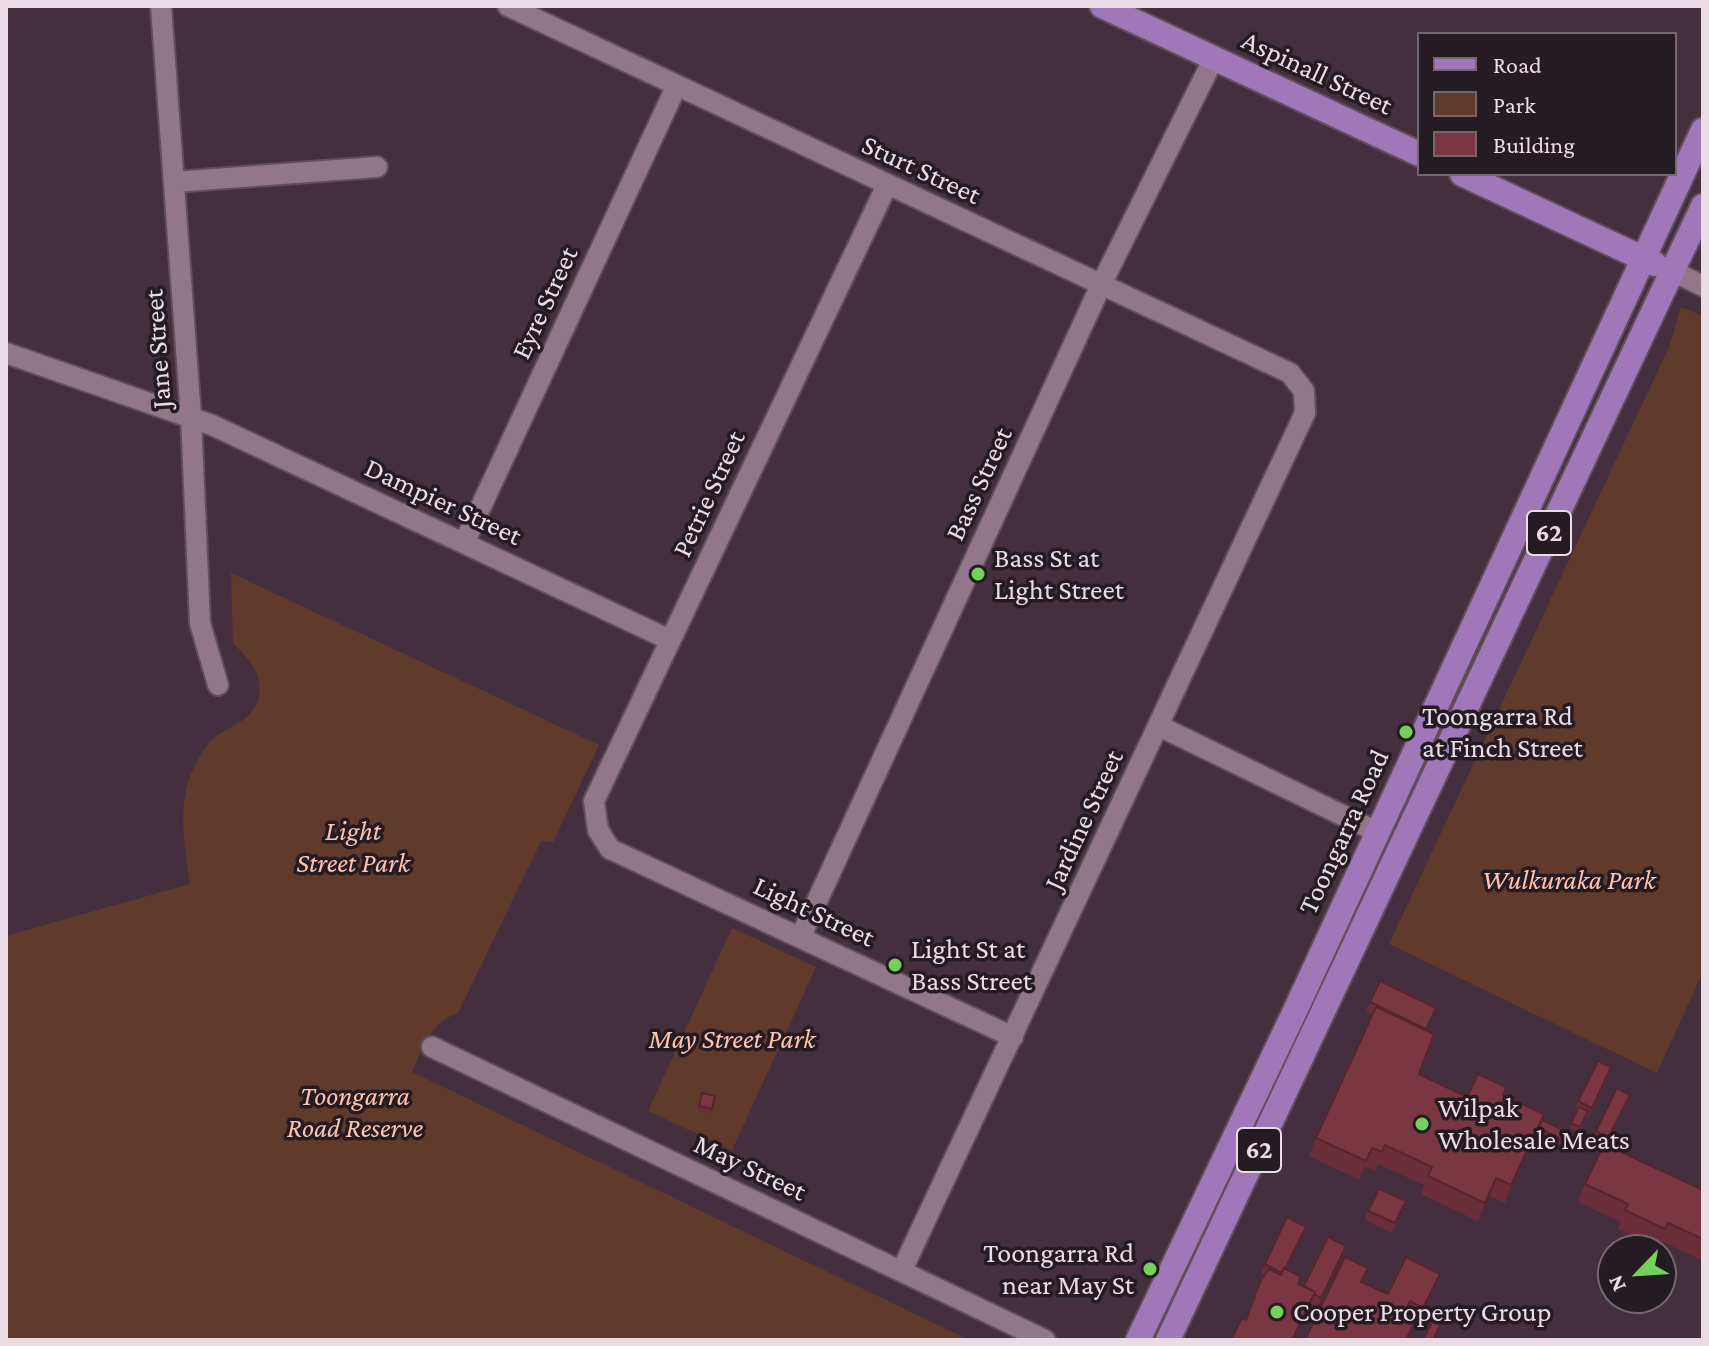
<!DOCTYPE html>
<html>
<head>
<meta charset="utf-8">
<style>
	body { margin:0 }
	#map { position:relative; width:1709px; height:1346px; overflow:hidden; background:#452f3e; font-family:"Crimson Pro",serif }
	canvas { display:block }
	.frame { position:absolute; inset:0; border:8px solid #eadbe5; pointer-events:none }
	.legend { position:absolute; left:1417px; top:32px; width:260px; height:144px; box-sizing:border-box; background:#251b22; border:2px solid #746870; margin:0; padding:10px 14px; list-style:none; font-size:24px; color:#eadbe5 }
	.legend li { display:flex; align-items:center; gap:16px; height:40px }
	.legend b { width:40px; border:2px solid #746870 }
	.north { position:absolute; left:1597px; top:1234px; width:80px; height:80px; box-sizing:border-box; background:#251b22; border:2px solid #746870; border-radius:50%; rotate:245deg; font-size:22px; font-weight:700; line-height:32px; text-align:center; color:#eadbe5 }
	.north::after { content:''; display:block; margin:auto; width:28px; height:36px; background:#74d25b; clip-path:polygon(50% 0,100% 100%,50% 72%,0 100%) }
</style>
</head>
<body>
<div id="map">
<canvas width="1709" height="1346"></canvas>
<div class="frame"></div>
<ul class="legend">
<li><b style="height:10px;background:#a078ba"></b>Road</li>
<li><b style="height:22px;background:#603b2c"></b>Park</li>
<li><b style="height:22px;background:#7b3643"></b>Building</li>
</ul>
<div class="north">N</div>
</div>
<script>
const context = document.querySelector('canvas').getContext('2d');
context.lineJoin = 'round';
function paint(path, color) { context.fillStyle = color; context.fill(path, 'evenodd'); }
function strokePath(path, color, width, dash) { context.strokeStyle = color; context.lineWidth = width; context.lineCap = dash ? 'butt' : 'round'; context.setLineDash(dash || []); context.stroke(path); }
function write(font, color, halo, rows, align = 'center') {
  context.font = font + ' "Crimson Pro",serif'; context.lineWidth = 7; context.setLineDash([]); context.textBaseline = 'middle'; context.strokeStyle = halo; context.fillStyle = color; for (const [text, x, y, turn = 0] of rows) {
    context.save(); context.translate(x, y); context.rotate((+turn || 0) * Math.PI / 180); context.textAlign = isNaN(turn) ? turn : align; if (halo) context.strokeText(text, 0, 0); context.fillText(text, 0, 0); context.restore();
  }
}
const green = new Path2D(`
	M1681,307L1703,316V971L1657,1073L1389,944L1669,347Z
	M231,573L599,745L553,842L541,841L458,1013C430,1023 424,1046 412,1072L969,1340H6V936L190,884C185,847 177,810 191,774C196,763 202,751 210,742C221,729 241,725 251,713C271,688 254,661 233,644Z
	M732,928L816,967L732,1150L648,1111Z`);
const minor = new Path2D(`
	M161,6L191,417L200,623L218,685
	M508,6L1290,373L1304,391L1305,413L902,1270
	M174,182L377,167
	M887,185L594,801L598,830L610,849L1013,1037
	M1672,271L1703,286
	M6,353L212,425L670,640
	M464,543L676,87
	M1159,726L1377,832
	M801,936L1101,285L1214,58
	M432,1047L1045,1340`);
const major = new Path2D(`
	M1102,6L1419,154
	M1462,174L1655,264
	M1138,1340L1294,1013L1703,130
	M1168,1340L1703,206`);
const wall = new Path2D(`
	M1370,1002L1436,1008L1427,1030L1419,1075L1467,1097L1503,1095L1542,1120L1567,1132L1561,1145L1537,1133L1505,1203L1490,1196L1478,1221L1421,1194L1424,1185L1378,1164L1375,1171L1365,1166L1359,1180L1309,1156L1316,1138L1373,1015L1366,1012Z
	M1608,1077L1588,1117L1586,1116L1578,1132L1570,1128L1577,1112L1575,1110L1578,1101Z
	M702,1093L712,1109L710,1114L697,1111Z
	M1630,1095L1606,1145L1703,1190V1261L1661,1241L1658,1247L1618,1229L1621,1222L1578,1202L1585,1184L1603,1146L1592,1141L1596,1131Z
	M1402,1210L1392,1233L1365,1220L1368,1211Z
	M1306,1227L1286,1269L1299,1284L1304,1286L1346,1246L1318,1307L1261,1274L1265,1264Z
	M1363,1282L1388,1294L1433,1292L1417,1326Z`);
const shadedWall = new Path2D(`
	M1630,1095L1626,1104L1605,1147L1608,1138Z
	M1544,1114L1537,1132L1505,1203L1511,1185Z
	M1496,1178L1490,1196L1478,1221L1485,1203Z
	M1346,1246L1343,1256L1318,1307L1321,1298Z
	M1440,1274L1433,1292L1417,1326L1423,1308Z
	M1315,1292L1310,1306L1293,1340H1292Z
	M1420,1311L1413,1329L1408,1340H1406Z`);
const building = new Path2D(`
	M1380,981L1436,1008L1426,1029L1370,1002Z
	M1376,1007L1434,1034L1419,1074L1467,1097L1478,1074L1506,1087L1503,1095L1544,1114L1511,1185L1496,1178L1485,1203L1428,1176L1432,1167L1385,1145L1382,1152L1372,1148L1366,1161L1316,1138Z
	M1598,1061L1611,1067L1592,1108L1578,1101Z
	M1617,1088L1630,1095L1608,1138L1596,1131Z
	M702,1093L715,1096L712,1109L699,1106Z
	M1579,1107L1588,1111L1580,1127L1571,1123Z
	M1542,1120L1567,1132L1563,1140L1539,1128Z
	M1604,1144L1703,1190V1239L1668,1223L1665,1229L1625,1210L1628,1204L1585,1184Z
	M1379,1189L1406,1201L1395,1223L1368,1211Z
	M1287,1217L1306,1227L1285,1269L1284,1268L1282,1273L1265,1264Z
	M1328,1237L1346,1246L1321,1298L1314,1294L1315,1292L1304,1286Z
	M1345,1257L1368,1268L1361,1282L1388,1294L1406,1257L1440,1274L1423,1308L1410,1301L1408,1305L1420,1311L1406,1340H1305Z
	M1284,1268L1301,1277L1298,1284L1315,1292L1292,1340H1231L1242,1318L1246,1320L1261,1280L1269,1269L1281,1275Z
	M1435,1316L1443,1319L1433,1340H1423Z`);
const markers = [
	[978,574,8,"#74d25b"],
	[1406,732,8,"#74d25b"],
	[895,965,8,"#74d25b"],
	[1422,1124,8,"#74d25b"],
	[1150,1269,8,"#74d25b"],
	[1277,1312,8,"#74d25b"]
];
const shields = [
	[1549,533,44],
	[1259,1150,44]
];
const shieldNames = [
	["62",1549,533],
	["62",1259,1150]
];
const streetNames = [
	["Aspinall Street",1317,73,25],
	["Sturt Street",921,170,25],
	["Eyre Street",545,303,-65],
	["Jane Street",158,349,-94],
	["Bass Street",979,484,-65],
	["Petrie Street",709,494,-65],
	["Dampier Street",443,502,25],
	["Jardine Street",1084,820,-65],
	["Toongarra Road",1344,832,-65],
	["Light Street",814,912,25],
	["May Street",750,1168,25]
];
const poiNames = [
	["Bass St at",994,558],
	["Light Street",994,590],
	["Toongarra Rd",1422,716],
	["at Finch Street",1422,748],
	["Light St at",911,949],
	["Bass Street",911,981],
	["Wilpak",1438,1108],
	["Wholesale Meats",1438,1140],
	["Toongarra Rd",1134,1253,"right"],
	["near May St",1134,1285,"right"],
	["Cooper Property Group",1293,1312]
];
const parkNames = [
	["Light",353,831],
	["Street Park",353,863],
	["Wulkuraka Park",1569,880],
	["May Street Park",732,1039],
	["Toongarra",355,1096],
	["Road Reserve",355,1128]
];
paint(green, '#603b2c');
strokePath(minor, '#604e5b', 24);
strokePath(major, '#604e5b', 28);
strokePath(minor, '#917788', 20);
strokePath(major, '#a078ba', 24);
paint(wall, '#6a2e3a');
paint(shadedWall, '#56262f');
paint(building, '#7b3643');
strokePath(building, '#56262f', 2);
for (const [x, y, r, color] of markers) { const dot = new Path2D(); dot.arc(x, y, r, 0, 2 * Math.PI); context.fillStyle = color; context.fill(dot); strokePath(dot, '#251b22', 3); }
for (const [x, y, w] of shields) { const box = new Path2D(); box.roundRect(x - w / 2, y - 22, w, 44, 6); context.fillStyle = '#251b22'; context.fill(box); strokePath(box, '#eadbe5', 2); }
write('bold 26px', '#eadbe5', null, shieldNames);
write('28px', '#eadbe5', '#251b22', streetNames);
write('28px', '#eadbe5', '#251b22', poiNames, 'left');
write('italic 28px', '#fec3ab', '#251b22', parkNames);
</script>
</body>
</html>
